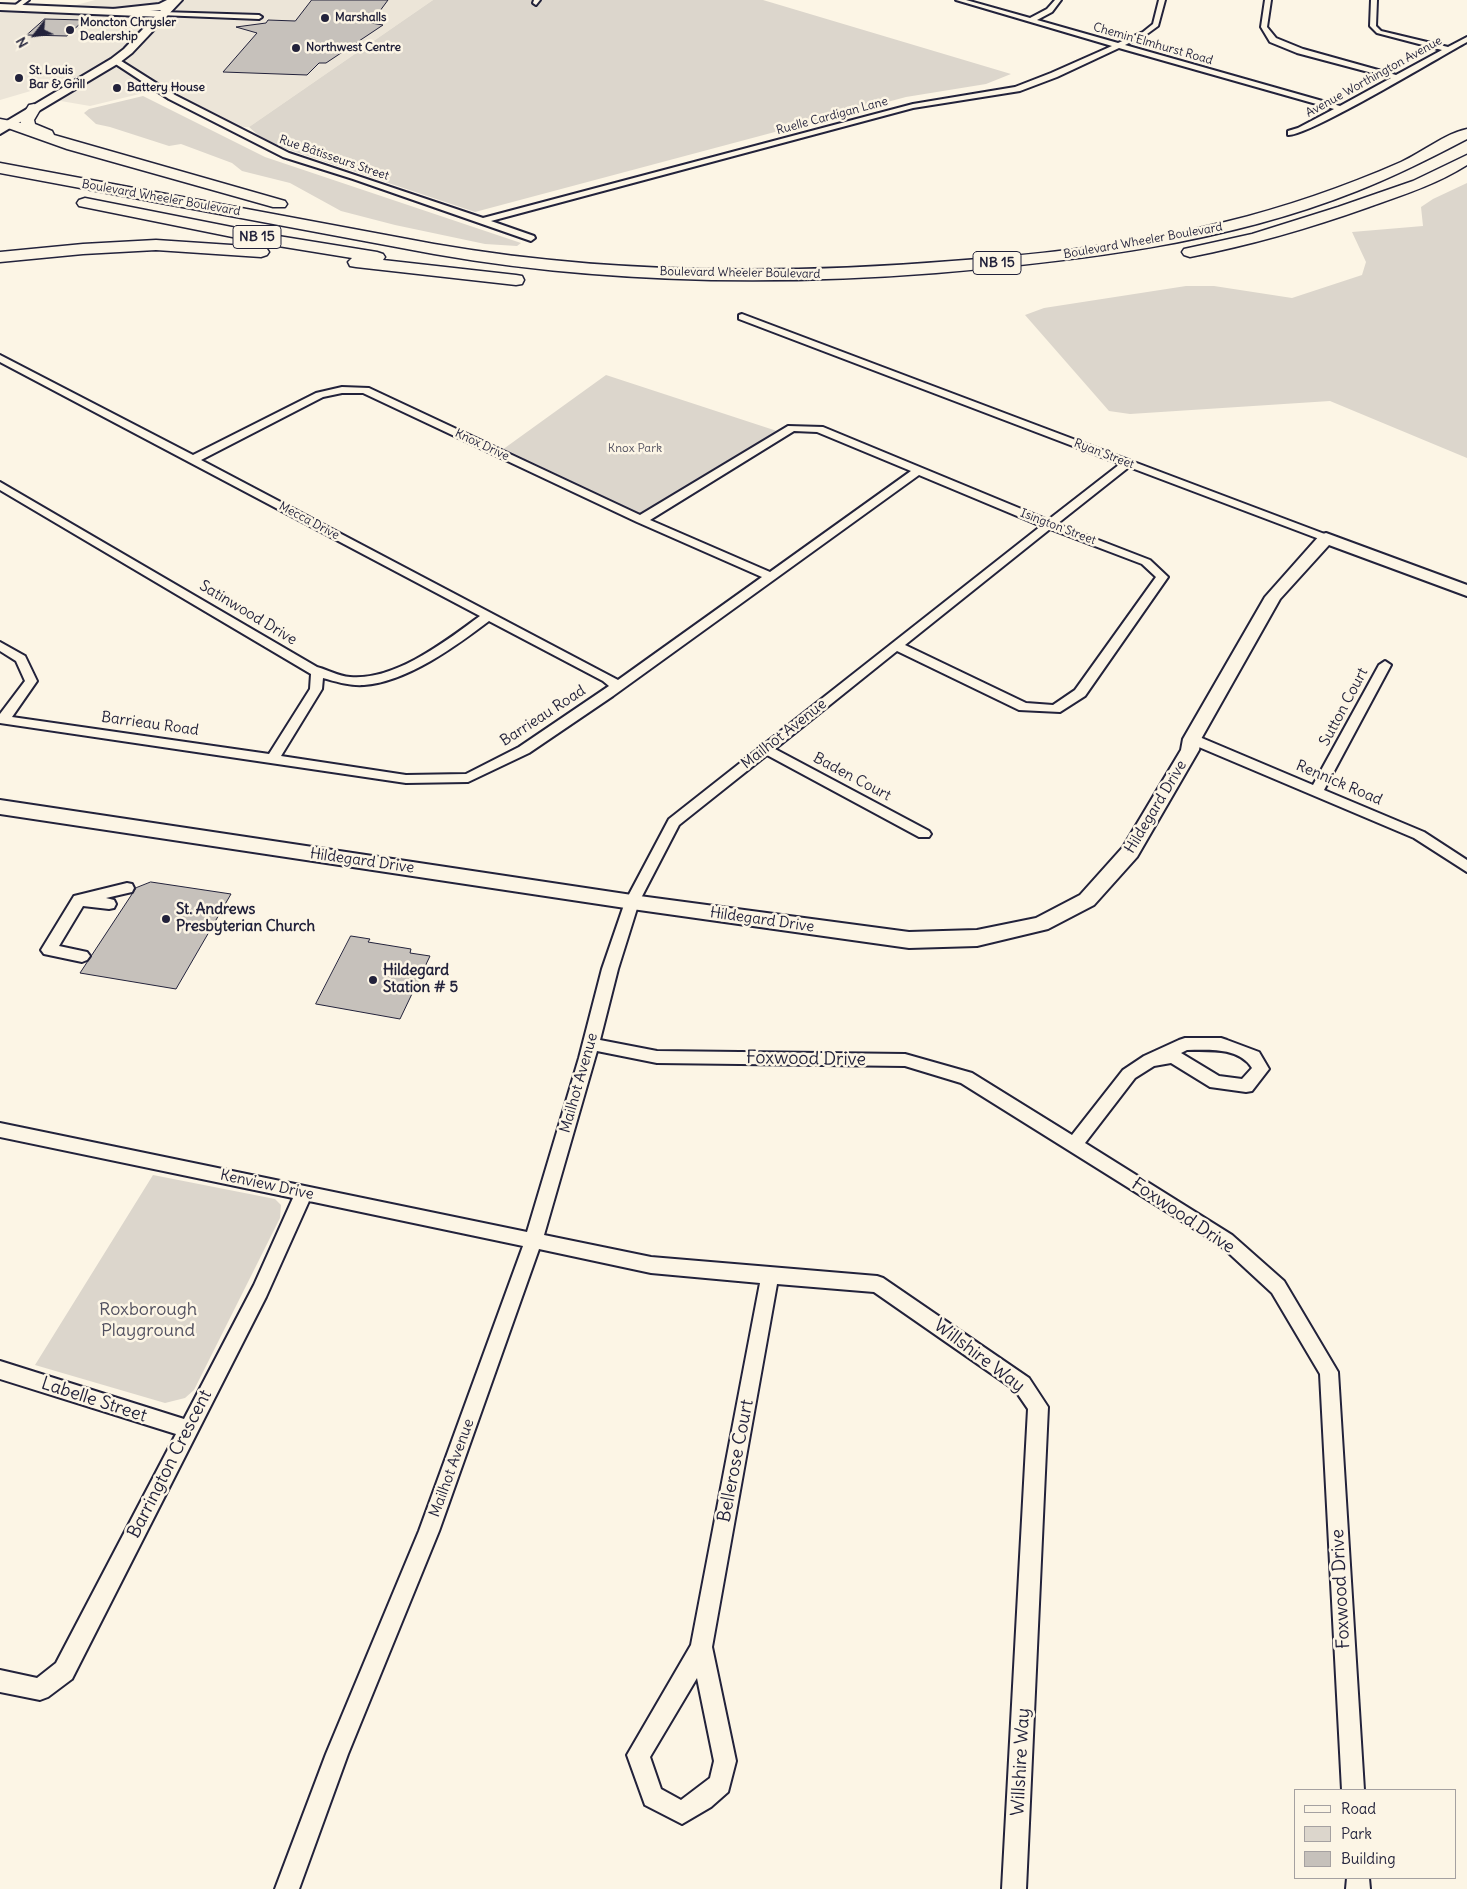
<!DOCTYPE html>
<html>
<head>
<meta charset="utf-8">
<style>
	body { margin:0 }
	#map { position:relative; width:1467px; height:1889px; overflow:hidden; background:#fcf5e5; font-family:Delius,sans-serif }
	canvas { display:block }
	.legend { position:absolute; left:1294px; top:1789px; width:162px; height:90px; box-sizing:border-box; background:#fcf5e5; border:1px solid #a5a1a1; margin:0; padding:6px 9px; list-style:none; font-size:15px; color:#22223b }
	.legend li { display:flex; align-items:center; gap:10px; height:25px }
	.legend b { width:25px; border:1px solid #a5a1a1 }
	.north { position:absolute; left:10px; top:10px; width:50px; height:50px; -webkit-text-stroke:4px #fcf5e5; paint-order:stroke; rotate:240deg; font-size:14px; font-weight:700; line-height:20px; text-align:center; color:#22223b }
	.north::after { content:''; display:block; margin:auto; width:18px; height:22px; background:#22223b; clip-path:polygon(50% 0,100% 100%,50% 72%,0 100%) }
</style>
</head>
<body>
<div id="map">
<canvas width="1467" height="1889"></canvas>
<ul class="legend">
<li><b style="height:6px;background:#fcf5e5"></b>Road</li>
<li><b style="height:14px;background:#dcd6cc"></b>Park</li>
<li><b style="height:14px;background:#c6c1bb"></b>Building</li>
</ul>
<div class="north">N</div>
</div>
<script>
const context = document.querySelector('canvas').getContext('2d');
context.lineJoin = 'round';
function paint(path, color) { context.fillStyle = color; context.fill(path, 'evenodd'); }
function strokePath(path, color, width, dash) { context.strokeStyle = color; context.lineWidth = width; context.lineCap = dash ? 'butt' : 'round'; context.setLineDash(dash || []); context.stroke(path); }
function write(font, color, halo, rows, align = 'center') {
  context.font = font + ' Delius,sans-serif'; context.lineWidth = 5; context.setLineDash([]); context.textBaseline = 'middle'; context.strokeStyle = halo; context.fillStyle = color; for (const [text, x, y, turn = 0] of rows) {
    context.save(); context.translate(x, y); context.rotate((+turn || 0) * Math.PI / 180); context.textAlign = isNaN(turn) ? turn : align; if (halo) context.strokeText(text, 0, 0); context.fillText(text, 0, 0); context.restore();
  }
}
const built = new Path2D(`
	M95,0H433L249,127H228L160,89L90,106L49,99L92,73L0,100V7L61,9Z`);
const green = new Path2D(`
	M433,0H763L1011,74L986,84L906,97L475,212L266,142L249,127Z
	M143,96L265,157L521,243L517,246L485,244L395,225L341,211L290,183L242,171L232,163L181,144L169,146L110,127L96,124L84,113L89,109Z
	M1467,183V458L1330,401L1130,414L1109,411L1025,315L1044,308L1186,286H1214L1292,298L1362,275L1366,262L1352,232L1423,226L1421,207L1433,199Z
	M606,375L783,433L641,520L502,450Z
	M153,1175L275,1199L281,1205L280,1218L194,1390L185,1398L165,1403L35,1365Z`);
const building = new Path2D(`
	M312,0H388L371,23L383,25L326,63H319L307,75L223,72L257,33L236,27L266,23L268,20L295,21Z
	M45,19L84,20L67,36L27,35Z
	M151,882L231,894L176,989L80,973L136,888Z
	M351,936L370,939L368,942L411,949L410,953L430,956L400,1019L316,1004Z`);
const street = new Path2D(`
	M22,0H29L17,9H13V7Z
	M534,0H540L536,5L533,3Z
	M956,0H966L1030,18L1047,9L1055,0H1061L1052,12L1037,20L1118,43L1143,32L1153,24L1159,0H1165L1158,26L1147,34L1125,45L1340,106L1391,78L1297,53L1270,42L1261,27L1265,0H1271L1267,27L1276,38L1303,49L1396,75L1442,50L1377,33L1370,26L1371,0H1377L1376,26L1381,31L1448,47L1467,37V42C1441,56 1307,137 1288,135V131L1298,128L1334,109L1119,48L1057,77L1020,91L913,108L491,221L534,236L535,238L531,241L353,179L283,157L169,99L111,61L118,59L175,95L289,153L483,218L913,104L1015,87L1051,73L1112,46Z
	M162,12L259,15L262,17L259,19L160,15L159,14Z
	M742,314L1330,536L1332,538L1326,541L1322,540L1129,467L1057,524L1150,560L1168,577L1085,696L1060,712L1019,710L897,651L775,749L929,831L931,834L929,837H919L767,755L679,825L639,902L618,969L600,1040L657,1051L905,1054L972,1073L1072,1135L1123,1070L1144,1056L1179,1040L1185,1038H1221L1227,1040L1259,1052L1269,1069L1252,1091L1246,1092L1210,1087L1171,1063L1154,1066L1135,1078L1085,1143L1232,1235L1284,1281L1338,1372L1364,1790H1342L1320,1374L1272,1293L1220,1245L961,1083L905,1066L657,1063L597,1051L544,1235L651,1257L877,1276L883,1278L1029,1378L1048,1407L1026,1889H1002L1028,1409L1015,1390L874,1292L777,1284L712,1647L736,1761L728,1792L711,1807L682,1824L645,1805L627,1755L691,1645L760,1283L651,1273L539,1249L439,1531L348,1754L299,1889H275L326,1754L419,1531L523,1246L309,1201L266,1297L72,1679L48,1697L40,1700L0,1692V1670L37,1678L56,1663L176,1434L0,1379V1361L184,1419L254,1285L293,1198L0,1137V1123L527,1232L579,1058L602,969L625,902L669,819L1041,526L919,475L613,696L529,753L468,782L406,783L0,723V714L25,681L16,661L0,651V642L25,656L37,681L12,717L269,754L310,689L311,674L0,490V482L317,667C328,670 338,676 350,677C395,681 446,641 480,616L0,362V355L193,455L316,393L342,387L369,388L640,515L788,426L823,427L1048,520L1120,464L739,319V315ZM342,393H363L637,522L762,577L618,680L201,460L323,397ZM794,431L817,432L911,471L770,572L650,520ZM1050,529L1142,564L1156,577L1075,690L1053,705L1026,703L905,645ZM489,621L603,681L609,686L519,747L466,774L406,775L281,756L322,689L323,678C337,682 350,686 364,685C407,682 456,646 489,621ZM1187,1050C1208,1050 1239,1047 1252,1068L1242,1079L1219,1076L1181,1053ZM697,1678L714,1761L710,1778L681,1800L661,1789L650,1757Z
	M1385,661L1391,665L1324,790L1424,832L1467,860V872L1414,838L1187,742L1185,739L1192,735L1197,736L1313,785L1379,665Z
	M127,883L132,884L134,888L132,892L106,898L114,900L116,904L114,908L109,909L83,906L59,946L87,952L90,956L87,960L82,962L44,954L41,950L74,896Z
	M1347,1878H1369L1370,1889H1346Z`);
const secondary = new Path2D(`
	M0,4L162,11L167,14L162,17L0,10Z
	M1326,533L1467,585V596L1329,545L1280,599L1201,739L1199,750L1137,857L1094,905L1048,929L977,946L909,948L632,909L0,814V800L632,895L909,932L977,930L1036,918L1080,895L1123,847L1181,750L1183,739L1265,597L1320,535Z`);
const primary = new Path2D(`
	M167,0H182L132,53L119,63L0,134V125L111,59L124,49L161,10L117,14L112,11L113,9L159,4Z`);
const highway = new Path2D(`
	M34,104L41,108L34,120L35,124L52,131L54,135L285,201L287,204L285,207H273L67,149L8,128L0,127V119L21,123L20,120L29,105Z
	M1467,129V139C1431,158 1395,176 1357,191C1224,244 1078,261 936,273C769,286 599,283 434,254L0,173V163L434,244C605,274 780,275 952,261C1044,254 1136,244 1225,222C1286,207 1344,187 1401,162C1423,152 1444,134 1467,129Z
	M1467,155V165C1437,184 1403,195 1369,207C1310,228 1251,245 1190,257L1184,255L1182,252L1184,249L1252,234L1338,207L1413,181Z
	M85,198L272,235L377,252L383,254L385,257L383,260L516,275L522,276L524,280L522,284L516,285L356,267L350,266L348,262L352,258L272,245L79,206L77,203L79,200Z
	M156,240L261,247L267,249L269,252L267,255L261,257L156,250L83,254L0,262V252L83,244Z`);
const markers = [
	[325,18,5,"#22223b"],
	[70,30,5,"#22223b"],
	[296,48,5,"#22223b"],
	[19,78,5,"#22223b"],
	[117,88,5,"#22223b"],
	[166,919,5,"#22223b"],
	[373,980,5,"#22223b"]
];
const farPoinames = [
	["Marshalls",335,18],
	["Moncton Chrysler",80,23],
	["Dealership",80,37],
	["Northwest Centre",306,48],
	["St. Louis",29,71],
	["Bar & Grill",29,85],
	["Battery House",127,88]
];
const farStreetnames = [
	["Chemin Elmhurst Road",1153,44,16],
	["Avenue Worthington Avenue",1374,77,-29],
	["Ruelle Cardigan Lane",832,116,-15],
	["Rue Bâtisseurs Street",334,158,19],
	["Boulevard Wheeler Boulevard",161,198,10],
	["Boulevard Wheeler Boulevard",1143,241,-10],
	["Boulevard Wheeler Boulevard",740,273,1],
	["Knox Drive",482,445,25],
	["Ryan Street",1104,454,21],
	["Mecca Drive",309,521,28],
	["Isington Street",1058,527,21]
];
const farParknames = [
	["Knox Park",635,449]
];
const shields = [
	[257,237,48],
	[997,263,48]
];
const shieldNames = [
	["NB 15",257,237],
	["NB 15",997,263]
];
const streetNames = [
	["Satinwood Drive",248,613,31],
	["Sutton Court",1344,707,-62],
	["Barrieau Road",543,716,-33],
	["Barrieau Road",150,724,8],
	["Mailhot Avenue",784,734,-38],
	["Baden Court",852,777,28],
	["Rennick Road",1339,783,23],
	["Hildegard Drive",1156,807,-59],
	["Hildegard Drive",362,861,8],
	["Hildegard Drive",762,920,8],
	["Mailhot Avenue",579,1083,-74],
	["Kenview Drive",267,1185,12],
	["Mailhot Avenue",452,1468,-70]
];
const poiNames = [
	["St. Andrews",176,910],
	["Presbyterian Church",176,927],
	["Hildegard",383,971],
	["Station # 5",383,988]
];
const nearStreetnames = [
	["Foxwood Drive",806,1059,1],
	["Foxwood Drive",1183,1216,34],
	["Willshire Way",979,1356,37],
	["Labelle Street",94,1400,18],
	["Bellerose Court",736,1461,-79],
	["Barrington Crescent",170,1464,-63],
	["Foxwood Drive",1341,1589,-93],
	["Willshire Way",1021,1762,-87]
];
const nearParknames = [
	["Roxborough",148,1310],
	["Playground",148,1331]
];
paint(built, '#ece5d8');
paint(green, '#dcd6cc');
paint(building, '#c6c1bb');
strokePath(building, '#22223b', 1);
strokePath(street, '#22223b', 4);
strokePath(secondary, '#22223b', 4);
strokePath(primary, '#22223b', 4);
strokePath(highway, '#22223b', 3);
paint(street, '#fcf5e5');
paint(secondary, '#fcf5e5');
paint(primary, '#fcf5e5');
paint(highway, '#fcf5e5');
for (const [x, y, r, color] of markers) { const dot = new Path2D(); dot.arc(x, y, r, 0, 2 * Math.PI); context.fillStyle = color; context.fill(dot); strokePath(dot, '#fcf5e5', 2); }
write('bold 12px', '#22223b', '#fcf5e5', farPoinames, 'left');
write('12px', '#22223b', '#fcf5e5', farStreetnames);
write('12px', '#504f5f', '#fcf5e5', farParknames);
for (const [x, y, w] of shields) { const box = new Path2D(); box.roundRect(x - w / 2, y - 11.5, w, 23, 4); context.fillStyle = '#fcf5e5'; context.fill(box); strokePath(box, '#22223b', 1); }
write('bold 14px', '#22223b', null, shieldNames);
write('15px', '#22223b', '#fcf5e5', streetNames);
write('bold 15px', '#22223b', '#fcf5e5', poiNames, 'left');
write('18px', '#22223b', '#fcf5e5', nearStreetnames);
write('18px', '#504f5f', '#fcf5e5', nearParknames);
</script>
</body>
</html>
